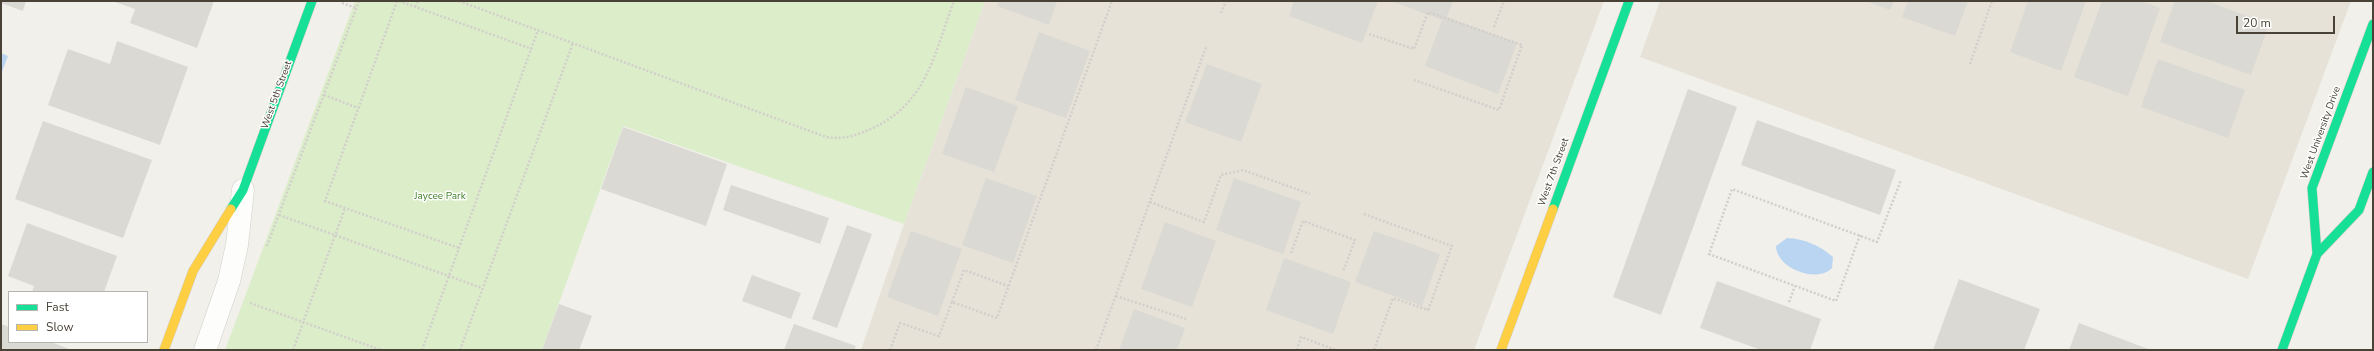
<!DOCTYPE html>
<html>
<head>
<meta charset="utf-8">
<style>
	body { margin:0 }
	#map { position:relative; width:2374px; height:351px; overflow:hidden; background:#f1f0eb; font-family:"Nunito Sans",sans-serif }
	canvas { display:block }
	.frame { position:absolute; inset:0; border:2px solid #484336; pointer-events:none }
	.legend { position:absolute; left:8px; top:291px; width:140px; height:52px; box-sizing:border-box; background:#fff; border:1px solid #b6b4af; margin:0; padding:5px 7px; list-style:none; font-size:12px; color:#484336 }
	.legend li { display:flex; align-items:center; gap:8px; height:20px }
	.legend b { width:20px; border:1px solid #b6b4af }
	.scale { position:absolute; left:2236px; top:16px; width:99px; height:18px; box-sizing:border-box; border:2px solid #484336; border-top:0; padding-left:5px; font-size:12px; line-height:14px; white-space:nowrap; color:#484336; -webkit-text-stroke:3px #fff; paint-order:stroke }
</style>
</head>
<body>
<div id="map">
<canvas width="2374" height="351"></canvas>
<div class="frame"></div>
<ul class="legend">
<li><b style="height:5px;background:#16e098"></b>Fast</li>
<li><b style="height:5px;background:#ffcf43"></b>Slow</li>
</ul>
<div class="scale">20 m</div>
</div>
<script>
const context = document.querySelector('canvas').getContext('2d');
context.lineJoin = 'round';
function paint(path, color) { context.fillStyle = color; context.fill(path, 'evenodd'); }
function strokePath(path, color, width, dash) { context.strokeStyle = color; context.lineWidth = width; context.lineCap = dash ? 'butt' : 'round'; context.setLineDash(dash || []); context.stroke(path); }
function write(font, color, halo, rows, align = 'center') {
  context.font = font + ' "Nunito Sans",sans-serif'; context.lineWidth = 3; context.setLineDash([]); context.textBaseline = 'middle'; context.strokeStyle = halo; context.fillStyle = color; for (const [text, x, y, turn = 0] of rows) {
    context.save(); context.translate(x, y); context.rotate((+turn || 0) * Math.PI / 180); context.textAlign = isNaN(turn) ? turn : align; if (halo) context.strokeText(text, 0, 0); context.fillText(text, 0, 0); context.restore();
  }
}
const residential = new Path2D(`
	M985,1H1604L1474,350H861L904,224Z
	M1660,1H2351L2248,279L1640,57Z`);
const green = new Path2D(`
	M355,1H985L904,224L623,126L542,350H225Z`);
const water = new Path2D(`
	M1,53L8,56L1,74Z
	M1787,238C1805,239 1819,245 1833,257L1832,268C1817,284 1776,268 1776,246Z`);
const building = new Path2D(`
	M1,1H26L23,11L1,3Z
	M112,1H214L197,48L130,23L135,9Z
	M999,1H1057L1049,25L997,6Z
	M1294,1H1378L1362,43L1289,16Z
	M1391,1H1453L1447,17L1517,43L1498,94L1425,66L1442,20Z
	M1866,1H1894L1890,10Z
	M1908,1H1968L1955,36L1902,17Z
	M2028,1H2086L2061,71L2010,52Z
	M2102,1H2141L2160,8L2128,96L2074,77Z
	M2175,1H2206L2269,24L2251,75L2160,42Z
	M1039,32L1090,51L1066,118L1015,100Z
	M117,41L188,67L160,145L48,105L68,49L110,64Z
	M2158,59L2245,90L2228,138L2141,107Z
	M1207,64L1262,84L1241,142L1185,122Z
	M966,87L1018,106L994,172L942,154Z
	M1688,89L1737,107L1661,315L1613,297Z
	M1757,120L1896,170L1880,215L1741,165Z
	M43,121L152,160L123,238L15,199Z
	M623,127L727,164L706,226L601,189Z
	M986,178L1037,196L1013,263L962,245Z
	M1234,178L1301,202L1283,254L1216,230Z
	M731,185L829,218L820,244L723,210Z
	M1165,222L1216,241L1192,307L1141,289Z
	M27,223L117,256L104,292H32L34,286L8,276Z
	M847,225L872,234L837,328L812,319Z
	M911,231L962,249L938,316L887,297Z
	M1374,231L1440,254L1422,306L1355,282Z
	M1284,258L1351,282L1333,334L1266,310Z
	M752,275L801,293L791,319L742,301Z
	M1959,279L2040,309L2024,350H1933Z
	M1717,281L1821,319L1810,350H1761L1700,328Z
	M559,304L592,316L579,350H542Z
	M1134,309L1185,328L1177,350H1119Z
	M2079,323L2151,350H2069Z
	M1,324L9,327V342H51L72,350H1Z
	M794,324L856,346L854,350H784Z`);
const path = new Path2D(`
	M397,1L325,201L459,248
	M399,1L532,49
	M459,1L826,137C843,140 858,135 873,128C928,102 934,53 954,1
	M2161,2V1
	M342,3L356,8
	M415,7L418,1
	M1221,13L1226,1
	M1494,27L1504,1
	M1369,34L1414,49L1428,12L1522,45L1499,110L1414,80
	M1970,64L1992,1
	M324,95L358,108
	M1150,202L1204,222L1221,175L1243,170L1310,194
	M1364,214L1452,246L1428,310L1393,298L1374,350
	M279,215L482,288
	M1860,235L1836,301L1709,254L1732,189L1877,242L1901,180
	M267,246L359,1
	M1291,253L1303,221L1355,240L1343,272
	M1116,296L1186,319
	M952,302L964,270L1008,286
	M1789,302L1795,286
	M250,303L381,350
	M293,350L345,208
	M422,350L538,30
	M460,350L573,43
	M890,350L900,323L939,336L952,302L997,318L1112,1
	M1096,350L1206,47
	M1297,350L1301,337L1336,350`);
const street = new Path2D(`
	M205,350L229,281L237,245L243,190`);
const fast = new Path2D(`
	M231,209L243,190L312,1
	M1553,209L1629,1
	M2317,254L2312,188L2373,24
	M2282,350L2317,254L2359,210L2373,172`);
const slow = new Path2D(`
	M164,350L193,271L231,209
	M1501,350L1553,209`);
const streetNames = [
	["West 5th Street",277,95,-70],
	["West University Drive",2321,133,-70],
	["West 7th Street",1554,172,-70]
];
const parkNames = [
	["Jaycee Park",440,197]
];
paint(residential, '#e6e2d8');
paint(green, '#dcedca');
paint(water, '#bad5f1');
paint(building, '#dbd9d3');
strokePath(street, '#cfcec8', 23);
strokePath(fast, '#d1cec2', 10);
strokePath(slow, '#d1cec2', 10);
strokePath(path, '#d2cfcb', 2.5, [2, 2]);
strokePath(street, '#fdfdfc', 22);
strokePath(fast, '#16e098', 9);
strokePath(slow, '#ffcf43', 9);
write('10px', '#484336', '#fff', streetNames);
write('10px', '#3f7d26', '#fff', parkNames);
</script>
</body>
</html>
